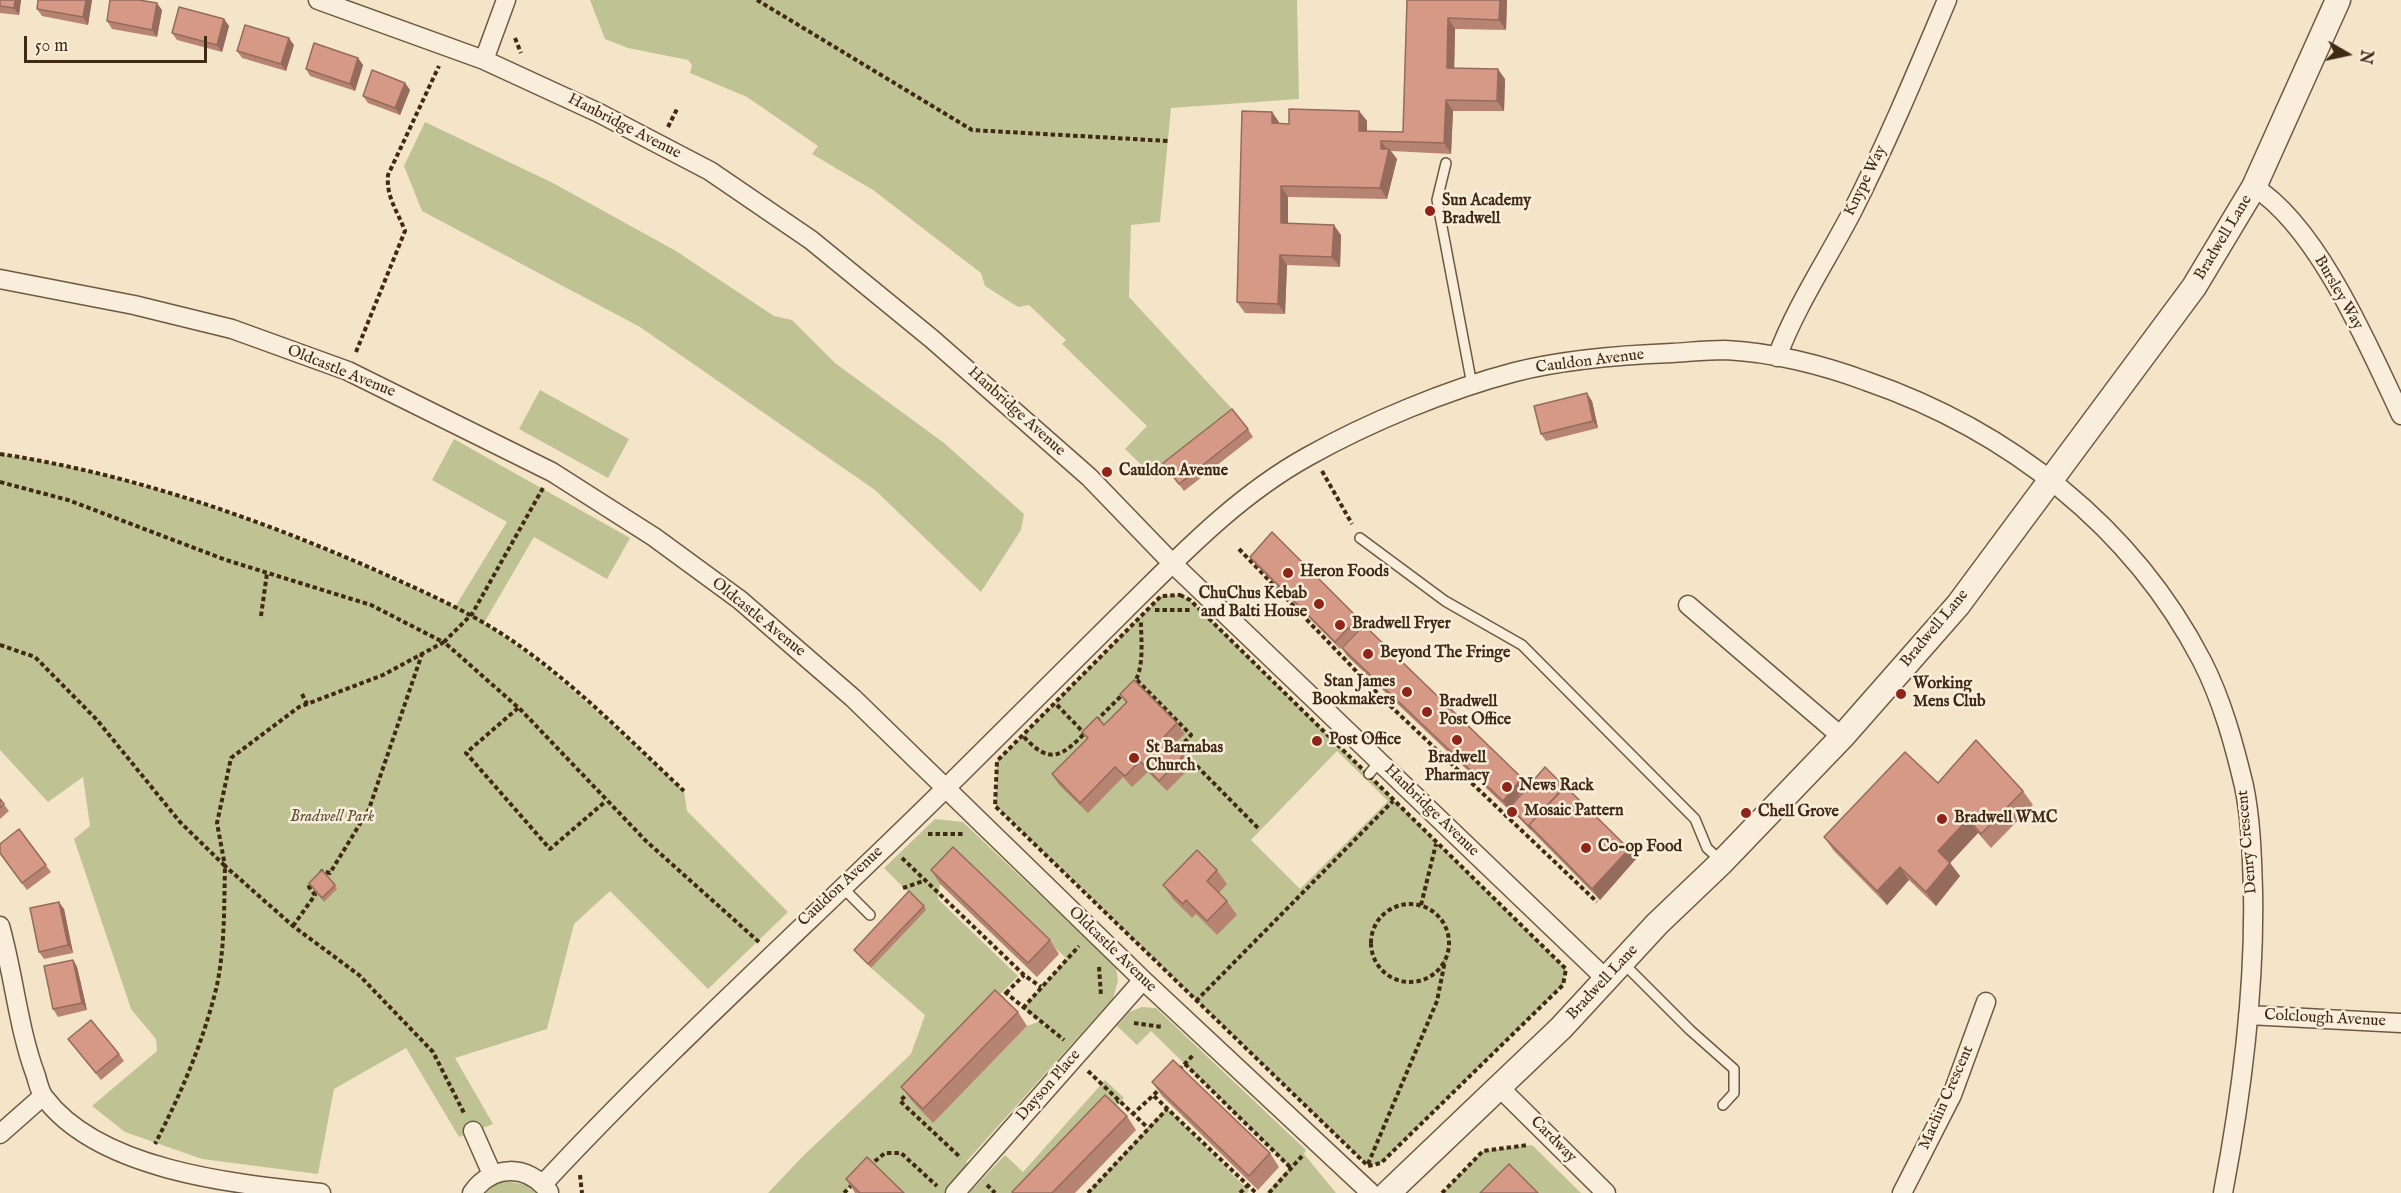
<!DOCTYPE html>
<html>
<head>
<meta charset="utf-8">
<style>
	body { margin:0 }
	#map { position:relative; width:2401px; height:1193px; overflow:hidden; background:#f5e5c8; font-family:"IM FELL English",serif }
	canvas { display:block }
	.north { position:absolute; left:2317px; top:24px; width:60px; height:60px; -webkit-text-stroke:4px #f8eedb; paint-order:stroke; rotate:99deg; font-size:16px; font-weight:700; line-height:24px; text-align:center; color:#402a14 }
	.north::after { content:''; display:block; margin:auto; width:21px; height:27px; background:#402a14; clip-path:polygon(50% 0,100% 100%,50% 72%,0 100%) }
	.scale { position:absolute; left:24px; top:36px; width:183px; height:27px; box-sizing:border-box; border:3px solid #402a14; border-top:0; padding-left:8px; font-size:18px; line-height:21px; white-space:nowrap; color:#402a14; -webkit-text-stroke:4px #f8eedb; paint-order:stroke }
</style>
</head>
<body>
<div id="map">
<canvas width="2401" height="1193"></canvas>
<div class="north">N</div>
<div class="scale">50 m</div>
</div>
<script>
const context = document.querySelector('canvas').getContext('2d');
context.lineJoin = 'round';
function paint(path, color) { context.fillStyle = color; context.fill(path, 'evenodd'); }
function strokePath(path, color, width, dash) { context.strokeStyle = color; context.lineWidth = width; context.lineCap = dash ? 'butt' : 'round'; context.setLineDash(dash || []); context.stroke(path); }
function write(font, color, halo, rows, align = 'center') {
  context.font = font + ' "IM FELL English",serif'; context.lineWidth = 5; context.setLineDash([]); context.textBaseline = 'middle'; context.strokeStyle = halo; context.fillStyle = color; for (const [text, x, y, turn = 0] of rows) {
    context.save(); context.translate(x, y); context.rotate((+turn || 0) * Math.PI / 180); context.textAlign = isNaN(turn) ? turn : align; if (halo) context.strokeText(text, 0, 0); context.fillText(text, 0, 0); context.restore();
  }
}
const green = new Path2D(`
	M590,0H1297L1299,99L1171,108L1160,222L1131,225L1129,297L1234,411L1156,479L1125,449L1147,426L1062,344L1066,340L1029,305L1018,307L985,286L981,273L873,190L812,154L818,146L747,97L690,73L692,65L688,60L628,48L605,39Z
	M425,122L553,183L676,251L774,316L792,320L835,363L944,443L1024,514L1021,530L981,592L875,490L640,327L422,211L404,166Z
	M540,390L629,439L608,478L519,429Z
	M454,439L630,538L607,579L534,537L484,623C557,671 620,732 684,791L687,811L788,912L708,989L610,891L574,924L547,1029L455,1058L493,1124L459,1137L406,1048L334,1089L318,1174L202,1159L125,1132L92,1106L157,1051L156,1039L131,1009L74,839L90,826L83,777L48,802L0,750V454C159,478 310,539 455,607L507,522L432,480Z
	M1180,595L1190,600L1566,969L1563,985L1381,1163L1368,1166L996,806L997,761L1161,596ZM1337,751L1388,801L1300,889L1251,840Z
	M935,819L963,822L1116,967L1118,981L1113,998L966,1162L971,1167L951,1193H904L872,1162L844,1193H768L802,1157L911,1054L925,1015L871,968L911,895L884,868ZM963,861L1067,959L1023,1008L1051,1030L1038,1022L1027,1026L933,1122L904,1092L1018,976L938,899L940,884Z
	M1142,1007L1156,1008L1306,1150L1304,1154L1336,1193H1266L1290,1167L1151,1031L1137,1045L1117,1026L1129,1012Z
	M1105,1080L1124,1098L1034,1193H969L1005,1155L1023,1172Z
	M1167,1108L1249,1191L1247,1193H1087Z
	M1532,1145L1581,1193H1442L1483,1151Z
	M505,1181L527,1185L537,1193H485L495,1184Z`);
const path = new Path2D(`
	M757,0L972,130L1168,141
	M515,38L521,53
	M668,127L677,109
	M356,352L405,231C397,210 386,197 388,175L439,66
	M0,454C126,473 248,515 364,565C420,590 475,613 524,649C582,691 633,743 684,791
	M1322,471L1352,524
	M0,482L68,500L226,560L371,605L443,642
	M543,488L472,614L444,642L521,710L645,840L759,942
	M1239,549L1381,697L1597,902
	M1180,595L1190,600L1566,969L1563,985L1381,1163L1368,1166L995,806L997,761L1161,596Z
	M1155,610H1192
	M261,616L267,573
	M444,642L383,675L299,707L231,758L217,823L225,866L293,926L359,975L433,1052L465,1115
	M0,645L35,657L97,720L180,822L225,866C224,905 225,947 217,985C204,1040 181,1094 155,1144
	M1137,680L1191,735L1179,748L1260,830
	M1132,685C1145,672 1141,639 1141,622
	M302,694L307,704
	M1057,705L1084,733
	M518,708L466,753L550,849L606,801
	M1096,721L1125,692
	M1024,737C1051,766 1062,756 1087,731
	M928,834H963
	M902,858L1024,975L1041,987
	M320,874L322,871L330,873L369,809L422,654
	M903,888L926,880
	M1371 943a39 39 0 1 1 78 0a39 39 0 1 1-78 0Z
	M1421,905L1436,844
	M293,926L315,895L309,887L313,882
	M1099,967L1101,996
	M1006,993L1024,975
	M1000,1000L1006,993L1064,1040
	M1196,1001L1393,801
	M1023,1008L1079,946
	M1134,1023L1162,1027
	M1185,1064L1291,1168
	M1179,1070L1194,1054
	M1088,1071L1148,1128
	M910,1091L900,1101L961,1158
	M1154,1096L1256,1193
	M1111,1107L1118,1101
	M1132,1115L1161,1088
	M1368,1164L1437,1001L1445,961
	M869,1166L885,1153H901L937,1186
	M580,1175L582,1193
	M987,1185L995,1193
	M844,1193L854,1183
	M1088,1193L1167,1109
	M1240,1193L1247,1186
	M1269,1193L1302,1156
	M1442,1193L1483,1151L1528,1145`);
const service = new Path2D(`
	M1446,163L1437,200L1472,385
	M1360,538L1445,601L1522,645L1695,819L1707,848L1720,860
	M1369,774L1380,761
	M842,887L870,915
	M1622,962L1690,1030L1734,1069V1093L1723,1105`);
const minor = new Path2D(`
	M318,0L484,60L599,113L710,171L811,240L932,339L1089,477L1172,563L1606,979
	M484,60L506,0
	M2254,187C2318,227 2369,347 2401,415
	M0,279L134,305L232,329L348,371L552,472L654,537L740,600L853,698L1143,980L1371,1193
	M1777,357C1796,306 1827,260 1852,212C1887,143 1917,71 1947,0
	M1688,605L1842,737
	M0,926C14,975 18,1028 36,1076C38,1083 40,1092 44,1097C99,1171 236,1184 321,1193
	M2248,1015L2401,1023
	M1499,1087L1606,1193
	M473,1131L492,1174
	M0,1134L43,1096
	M543,1184C675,1042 820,913 957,777C1014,721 1070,665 1126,609C1183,553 1237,496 1307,457C1367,423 1449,389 1515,372C1566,359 1620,355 1672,353C1689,352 1707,350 1725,350C1771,352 1823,365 1866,381C2008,430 2132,526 2202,661C2222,700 2234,744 2244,786C2251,820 2252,857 2253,891C2255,993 2242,1093 2223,1193
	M472,1193C492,1164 528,1164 549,1192
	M955,1193L1143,980
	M1902,1193L1952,1095L1986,1002`);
const tertiary = new Path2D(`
	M1388,1193L1561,1028L1657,924L1722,862L1842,737L1958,605L2194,287L2254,187L2338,0`);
const wall = new Path2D(`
	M0,0H21L19,15L0,13Z
	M92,0L88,25L42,16L37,9Z
	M1407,0H1507L1506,30L1455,29L1454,68L1505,79L1504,111H1453L1451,154L1391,151L1397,159L1387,199L1288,197V223L1341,235L1340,267L1287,265L1285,314L1245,313L1237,302L1272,112L1279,123L1289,124L1359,111L1367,121V131L1403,132Z
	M162,10L157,37L112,29L107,21Z
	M224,19L229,26L222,52L177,40L172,33Z
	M294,45L286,71L242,58L237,51Z
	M358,58L363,65L355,91L310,76L306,69Z
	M405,83L410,90L400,115L368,103L363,96Z
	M1592,401L1598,428L1546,441L1541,434Z
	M1248,429L1253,437L1184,491L1168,470Z
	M1250,557L1358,618L1363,625L1340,649L1255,564Z
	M1342,648L1522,778L1527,785L1508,809L1347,656Z
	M1120,694L1177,723L1185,734L1173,745L1183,756L1191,767L1167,791L1148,772L1132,787L1123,777L1088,813L1059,785L1052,774L1087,739L1082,732L1104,725L1126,703Z
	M1938,783L2023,791L2033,805L1991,848L1978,833L1950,863L1960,876L1936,906L1909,880L1887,905L1834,851L1824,837Z
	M0,799L9,811L0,819Z
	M1510,807L1629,849L1636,859L1600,900L1515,814Z
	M19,829L51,872L27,890L0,854Z
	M931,870L1050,940L1059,954L1037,977L940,884Z
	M1217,870L1227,884L1219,893L1227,901L1237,915L1217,935L1196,914L1192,918L1173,899L1163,885Z
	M309,883L335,885L337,889L324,902Z
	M924,906L926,910L871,968L854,950Z
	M64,909L73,953L44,959L39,952Z
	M73,960L77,967L87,1010L58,1017L53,1009Z
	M1018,1012L1027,1026L933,1123L911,1100L901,1087Z
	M68,1039L119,1054L124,1061L101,1080Z
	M1152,1082L1270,1153L1279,1167L1258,1190L1162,1096Z
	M1127,1116L1136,1130L1075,1193H1012Z
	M846,1179L904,1193H855Z`);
const shadedWall = new Path2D(`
	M15,0H21L19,15L14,8Z
	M86,0H92L88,25L83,17Z
	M1500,0H1507L1506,30L1499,20Z
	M157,3L162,10L157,37L152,30Z
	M1448,18L1455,29L1454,78L1447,68Z
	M224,19L229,26L222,52L217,45Z
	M289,38L294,45L286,71L281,64Z
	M358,58L363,65L355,91L350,84Z
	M1498,69L1505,79L1504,111L1497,101Z
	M405,83L410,90L400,115L395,108Z
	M1446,100L1453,111L1451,154L1444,143Z
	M1359,111L1367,121V141L1359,131Z
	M1272,112L1279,122V134L1272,123Z
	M1381,141L1388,151L1389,149L1397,159L1387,199L1380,188Z
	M1281,186L1288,197V233L1281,223Z
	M1334,225L1341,235L1340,267L1332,257Z
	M1280,255L1287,265L1285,314L1278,304Z
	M1587,393L1592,401L1598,428L1593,421Z
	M1522,778L1527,785L1508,809L1503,801Z
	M1968,819L1978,833L1948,865L1938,851Z
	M1629,849L1636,859L1600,900L1592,889Z
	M1950,863L1960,876L1936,906L1926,892Z
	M1900,867L1909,880L1887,905L1877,891Z
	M59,902L64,909L73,953L68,945Z
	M73,960L77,967L87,1010L82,1003Z`);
const building = new Path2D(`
	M0,0H15L14,8L0,6Z
	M38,0H86L83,17L37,9Z
	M110,0H139L157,3L152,30L107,21Z
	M1407,0H1500L1499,20L1448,18L1447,68L1498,69L1497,101L1446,100L1444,143L1381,141V149H1389L1380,188L1281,186V223L1334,225L1332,257L1280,255L1278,304L1237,302L1242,111L1272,112V123L1289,124V109L1359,111V131L1403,132Z
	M179,7L224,19L217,45L172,33Z
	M245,25L289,38L281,64L237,51Z
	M314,43L358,58L350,84L306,69Z
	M372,70L405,83L395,108L363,96Z
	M1587,393L1593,421L1541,434L1534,406Z
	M1232,409L1248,429L1179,484L1163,463Z
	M1272,532L1358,618L1335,642L1250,557Z
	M1364,625L1522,778L1503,801L1342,648Z
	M1134,680L1177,723L1164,737L1183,756L1159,781L1140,761L1125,776L1115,767L1080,803L1052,774L1088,738L1082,732L1097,717L1104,725L1127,702L1120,694Z
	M1976,740L2023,791L1981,834L1968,819L1938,851L1950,863L1926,892L1900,867L1877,891L1824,837L1905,752L1938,783Z
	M1545,767L1565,787L1529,825L1531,829L1510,807Z
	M1565,786L1629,849L1592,889L1529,825Z
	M0,799L4,804L0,808Z
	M19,829L46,865L22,883L0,853V844Z
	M953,847L1050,940L1028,963L931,870Z
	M1197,850L1217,870L1207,881L1227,901L1207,921L1186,900L1183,904L1163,885Z
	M322,870L335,885L322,898L309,883Z
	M909,891L924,906L868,964L854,950Z
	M59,902L68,945L39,952L30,908Z
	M73,960L82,1003L53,1009L44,966Z
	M995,990L1018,1012L923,1109L901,1087Z
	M91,1020L119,1054L96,1073L68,1039Z
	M1173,1060L1270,1153L1249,1176L1152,1082Z
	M1105,1095L1127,1116L1052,1193H1013L1012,1192Z
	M867,1157L904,1193H860L846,1179Z
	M1509,1164L1538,1193H1480Z`);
const markers = [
	[1430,211,6,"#8f2418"],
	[1107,472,6,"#8f2418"],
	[1288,573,6,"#8f2418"],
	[1319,604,6,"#8f2418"],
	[1340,625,6,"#8f2418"],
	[1368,654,6,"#8f2418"],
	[1407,692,6,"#8f2418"],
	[1901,694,6,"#8f2418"],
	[1427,712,6,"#8f2418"],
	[1457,740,6,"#8f2418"],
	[1317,741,6,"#8f2418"],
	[1134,758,6,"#8f2418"],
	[1507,787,6,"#8f2418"],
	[1512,812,6,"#8f2418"],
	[1746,813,6,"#8f2418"],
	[1942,819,6,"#8f2418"],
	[1586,848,6,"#8f2418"]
];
const streetNames = [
	["Hanbridge Avenue",624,127,27],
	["Knype Way",1866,181,-64],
	["Bradwell Lane",2224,238,-59],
	["Bursley Way",2338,293,60],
	["Cauldon Avenue",1590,362,-7],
	["Oldcastle Avenue",341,372,22],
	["Hanbridge Avenue",1016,412,42],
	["Oldcastle Avenue",758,618,39],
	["Bradwell Lane",1935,629,-50],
	["Hanbridge Avenue",1431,811,44],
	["Denry Crescent",2248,842,-95],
	["Cauldon Avenue",841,887,-43],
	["Oldcastle Avenue",1112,950,44],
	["Bradwell Lane",1603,983,-47],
	["Colclough Avenue",2325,1019,3],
	["Dayson Place",1049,1086,-49],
	["Machin Crescent",1947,1098,-66],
	["Cardway",1553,1140,45]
];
const poiNames = [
	["Sun Academy",1442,202],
	["Bradwell",1442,220],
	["Cauldon Avenue",1119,472],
	["Heron Foods",1300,573],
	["ChuChus Kebab",1307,595,"right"],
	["and Balti House",1307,613,"right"],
	["Bradwell Fryer",1352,625],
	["Beyond The Fringe",1380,654],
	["Stan James",1395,683,"right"],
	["Bookmakers",1395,701,"right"],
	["Working",1913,685],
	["Mens Club",1913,703],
	["Bradwell",1439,703],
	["Post Office",1439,721],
	["Post Office",1329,741],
	["St Barnabas",1146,749],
	["Church",1146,767],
	["Bradwell",1457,759,"center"],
	["Pharmacy",1457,777,"center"],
	["News Rack",1519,787],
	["Mosaic Pattern",1524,812],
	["Chell Grove",1758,813],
	["Bradwell WMC",1954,819],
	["Co-op Food",1598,848]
];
const parkNames = [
	["Bradwell Park",332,818]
];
paint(green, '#bfc394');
strokePath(service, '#6d5941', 12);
strokePath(minor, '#6d5941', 21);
strokePath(tertiary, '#6d5941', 27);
strokePath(path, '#402a14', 4, [4.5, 3]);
strokePath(service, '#f8eedb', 9);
strokePath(minor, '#f8eedb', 18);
strokePath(tertiary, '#f8eedb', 24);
paint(wall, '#b78472');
paint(shadedWall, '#956b5d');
paint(building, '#d59985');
strokePath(building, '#956b5d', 1.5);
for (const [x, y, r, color] of markers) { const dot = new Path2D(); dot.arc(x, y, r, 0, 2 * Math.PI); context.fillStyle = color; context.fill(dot); strokePath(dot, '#f8eedb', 2); }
write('16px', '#402a14', '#f8eedb', streetNames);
write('bold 16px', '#402a14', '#f8eedb', poiNames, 'left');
write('italic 16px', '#605034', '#f8eedb', parkNames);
</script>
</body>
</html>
